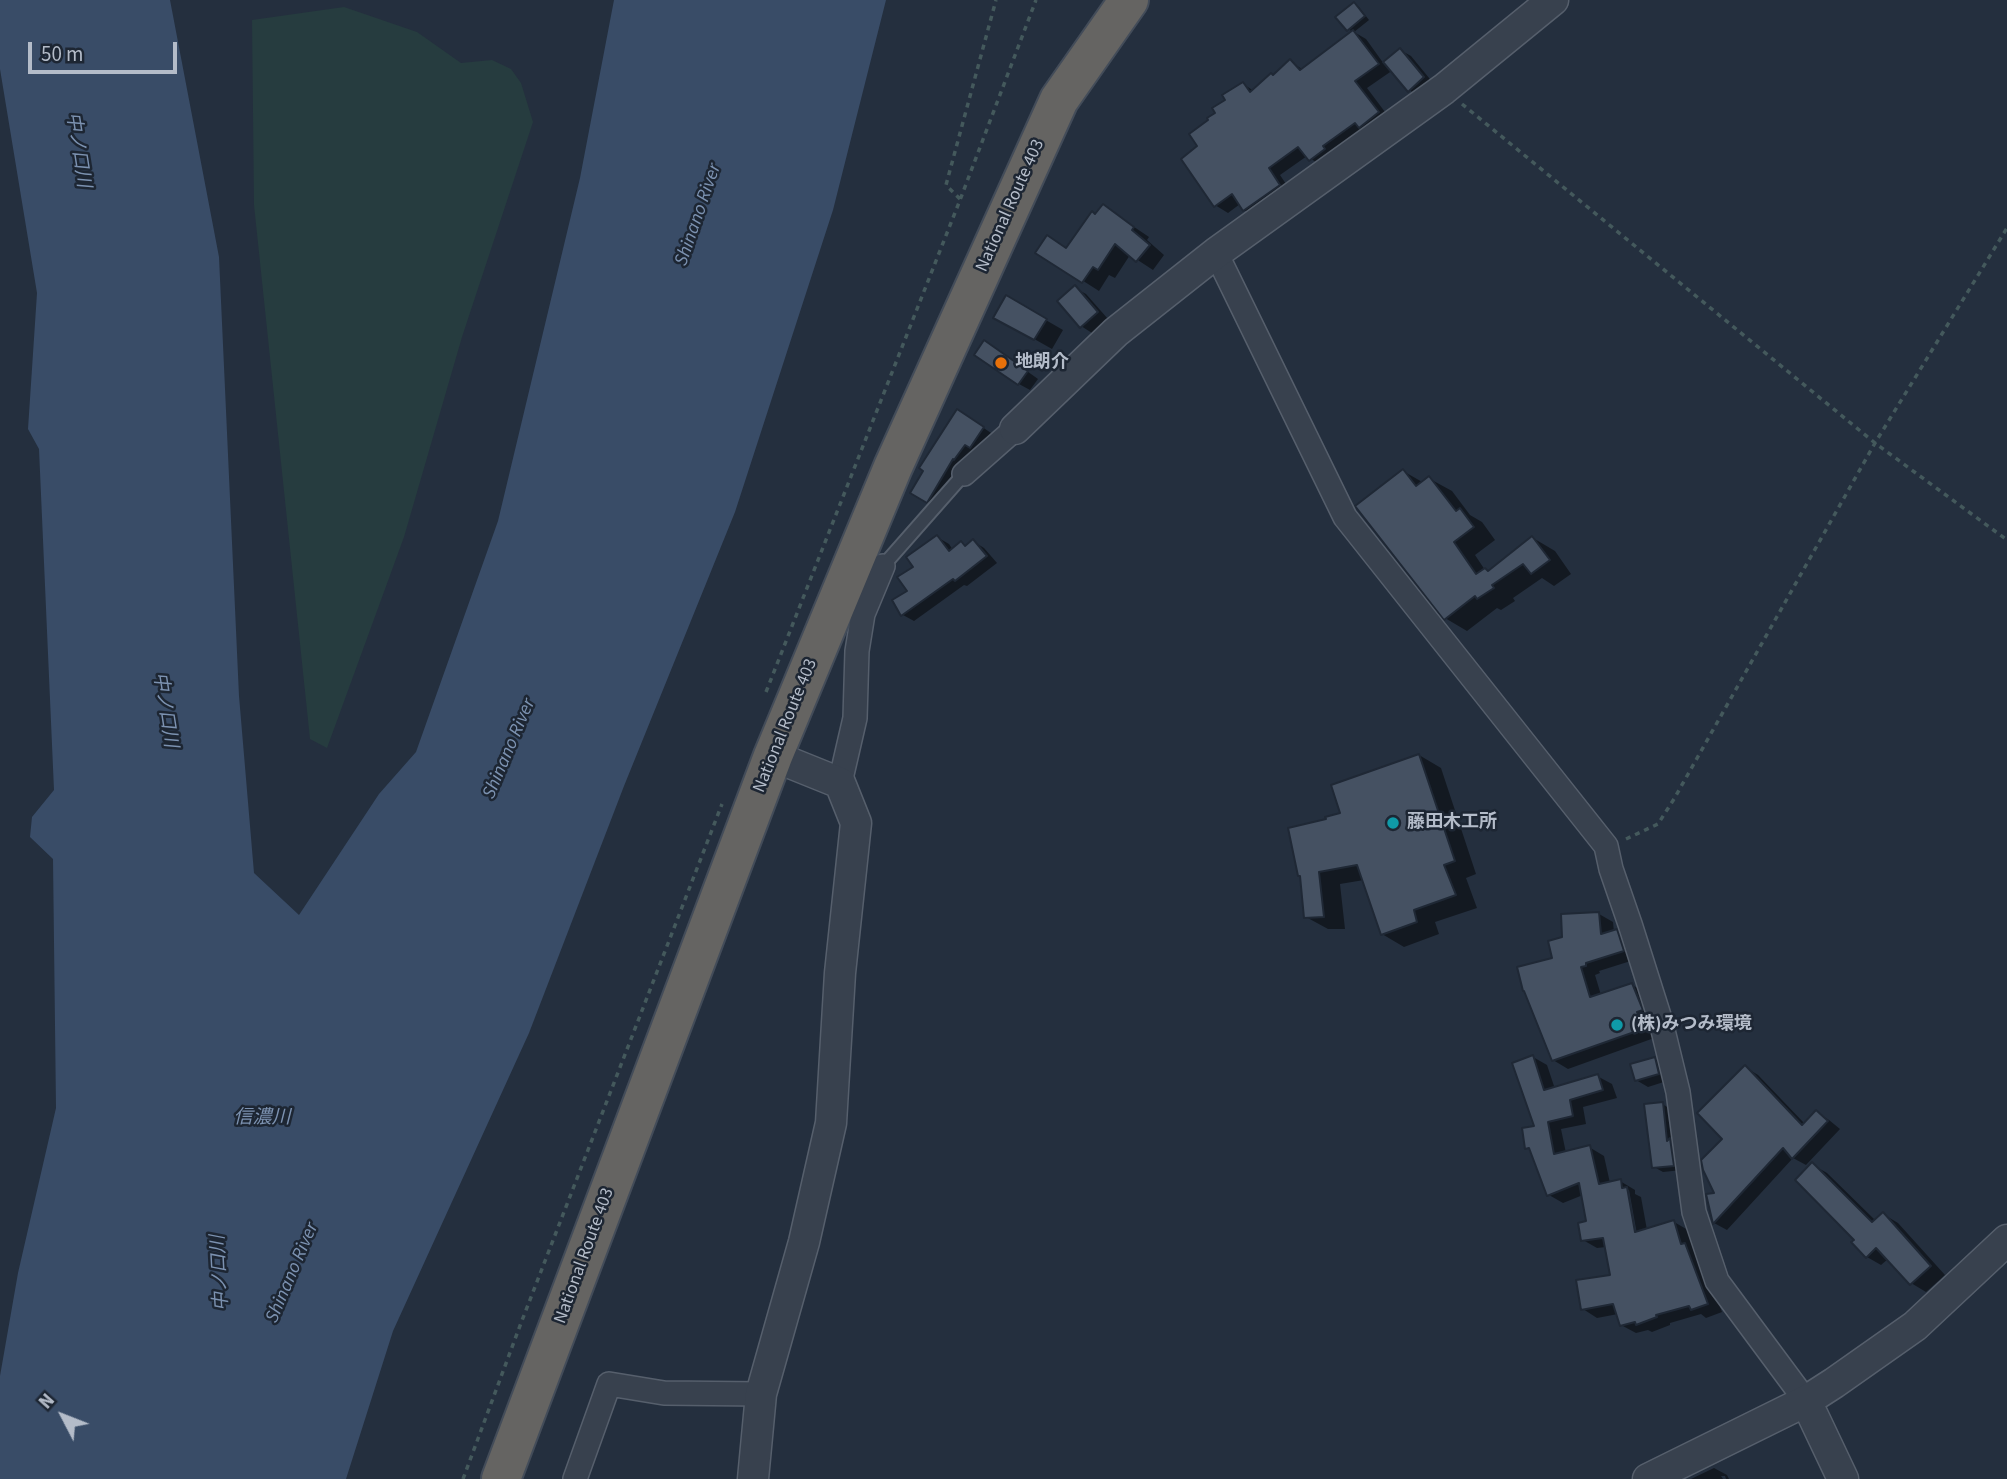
<!DOCTYPE html>
<html>
<head>
<meta charset="utf-8">
<style>
	body { margin:0 }
	#map { position:relative; width:2007px; height:1479px; overflow:hidden; background:#242f3e; font-family:"Source Sans 3",sans-serif }
	canvas { display:block }
	.north { position:absolute; left:28px; top:1381px; width:70px; height:70px; -webkit-text-stroke:5px #1d2633; paint-order:stroke; rotate:312deg; font-size:19px; font-weight:700; line-height:28px; text-align:center; color:#b4bcc9 }
	.north::after { content:''; display:block; margin:auto; width:24px; height:32px; background:#b4bcc9; clip-path:polygon(50% 0,100% 100%,50% 72%,0 100%) }
	.scale { position:absolute; left:28px; top:42px; width:149px; height:32px; box-sizing:border-box; border:4px solid #b4bcc9; border-top:0; padding-left:9px; font-size:21px; line-height:24px; white-space:nowrap; color:#b4bcc9; -webkit-text-stroke:5px #1d2633; paint-order:stroke }
</style>
</head>
<body>
<div id="map">
<canvas width="2007" height="1479"></canvas>
<div class="north">N</div>
<div class="scale">50 m</div>
</div>
<script>
const context = document.querySelector('canvas').getContext('2d');
context.lineJoin = 'round';
function paint(path, color) { context.fillStyle = color; context.fill(path, 'evenodd'); }
function strokePath(path, color, width, dash) { context.strokeStyle = color; context.lineWidth = width; context.lineCap = dash ? 'butt' : 'round'; context.setLineDash(dash || []); context.stroke(path); }
function write(font, color, halo, rows, align = 'center') {
  context.font = font + ' "Source Sans 3","Noto Sans JP",sans-serif'; context.lineWidth = 5; context.setLineDash([]); context.textBaseline = 'middle'; context.strokeStyle = halo; context.fillStyle = color; for (const [text, x, y, turn = 0] of rows) {
    context.save(); context.translate(x, y); context.rotate((+turn || 0) * Math.PI / 180); context.textAlign = isNaN(turn) ? turn : align; if (halo) context.strokeText(text, 0, 0); context.fillText(text, 0, 0); context.restore();
  }
}
const green = new Path2D(`
	M344,7L417,32L461,63L492,60L511,69L521,83L533,122L462,337L404,537L327,748L310,739L254,205L252,20Z`);
const water = new Path2D(`
	M0,0H170L219,257L239,696L254,873L299,915L379,794L416,752L498,521L580,178L614,0H886L833,210L735,512L624,786L529,1033L393,1331L346,1479H0V1376L18,1273L56,1108L53,859L30,837L32,817L54,790L39,449L28,429L37,293L0,69Z`);
const shadow = new Path2D(`
	M1354,4L1359,7L1369,20L1354,32L1366,39L1384,64L1400,50L1411,56L1434,84L1420,97L1409,90L1393,70L1367,88L1391,120L1323,167L1307,156L1280,175L1292,193L1257,217L1244,210L1240,204L1228,213L1215,205L1200,147L1228,100L1243,84L1254,91L1274,77L1290,62L1304,70L1352,32L1338,18Z
	M1103,206L1149,237L1147,240L1164,255L1153,270L1130,255L1115,278L1109,275L1099,291L1038,252L1068,249Z
	M1075,288L1086,294L1108,319L1092,333L1081,326Z
	M1006,297L1063,330L1052,349L1013,327Z
	M996,349L1038,379L1030,390L1019,384Z
	M969,418L994,435L938,508L912,492Z
	M1403,471L1424,483L1430,479L1452,491L1470,515L1482,522L1495,540L1475,555L1485,570L1489,572L1533,538L1555,551L1571,574L1554,586L1542,578L1513,598L1515,601L1501,610L1497,608L1467,631L1445,618Z
	M937,537L949,544L953,550L962,544L967,546L973,541L984,548L997,563L967,586L964,585L914,621L903,615L915,567Z
	M1419,755L1441,768L1476,874L1466,878L1477,908L1435,922L1439,934L1404,947L1382,934L1364,880L1340,884L1345,929H1328L1306,917L1302,877L1342,815Z
	M1599,914L1613,922L1614,932L1616,931L1631,939L1637,959L1599,971L1600,973L1595,975L1601,995L1632,985L1647,993L1657,1037L1568,1069L1553,1060L1554,959L1564,938Z
	M1533,1057L1547,1065L1555,1089L1597,1076L1612,1084L1617,1098L1583,1107L1586,1124L1561,1129L1566,1153L1589,1147L1604,1156L1610,1183L1620,1181L1635,1190V1194L1641,1197L1647,1230L1674,1222L1688,1230L1694,1250L1699,1253L1722,1312L1706,1318L1701,1314L1670,1323V1325L1652,1332L1648,1330L1636,1333L1621,1325L1618,1314L1597,1318L1583,1309L1612,1277L1606,1247L1597,1248L1583,1240L1588,1223L1583,1195L1563,1203L1549,1195L1531,1150L1527,1148L1536,1128ZM1626,1190H1629L1638,1240L1635,1241Z
	M1655,1059L1666,1065L1670,1080L1648,1087L1636,1080Z
	M1745,1067L1758,1075L1805,1124L1816,1112L1829,1120L1840,1129L1806,1165L1793,1158L1727,1230L1714,1223L1708,1196L1717,1194L1725,1139Z
	M1662,1104L1671,1109L1682,1170L1663,1172L1654,1167Z
	M1813,1165L1827,1173L1876,1221L1883,1214L1898,1223L1945,1275L1926,1292L1911,1283L1888,1259L1881,1265L1867,1257Z
	M1714,1468L1727,1475L1729,1479H1726L1725,1476H1721L1723,1479H1691Z`);
const building = new Path2D(`
	M1354,2L1365,16L1347,31L1335,17Z
	M1353,30L1379,64L1355,81L1379,112L1359,128L1355,123L1323,146L1325,149L1309,161L1298,147L1269,168L1280,185L1243,211L1232,194L1214,207L1181,159L1197,146L1189,134L1208,120L1207,118L1215,113L1212,108L1225,100L1222,95L1243,82L1250,92L1271,73L1273,75L1290,59L1300,70Z
	M1400,48L1424,77L1408,92L1383,62Z
	M1103,204L1134,227L1132,230L1150,245L1136,262L1115,244L1098,270L1093,267L1082,283L1035,253L1047,235L1066,248L1092,211L1095,214Z
	M1075,285L1098,312L1080,328L1057,301Z
	M1006,295L1047,319L1034,340L993,318Z
	M984,340L1028,371L1018,385L974,355Z
	M957,409L984,427L970,448L965,445L954,460L953,459L927,503L910,493L923,471L919,468Z
	M1403,469L1416,486L1429,476L1456,511L1460,508L1474,527L1454,542L1476,574L1485,568L1488,571L1532,536L1550,560L1531,574L1523,564L1492,585L1494,588L1477,599L1475,596L1444,620L1355,506Z
	M937,535L949,551L961,541L965,546L973,539L987,556L955,581L953,579L901,616L892,600L907,591L897,577L913,567L906,557Z
	M1419,754L1455,861L1444,865L1456,895L1414,910L1417,922L1381,935L1357,865L1319,872L1324,917L1304,918L1300,876H1298L1288,828L1326,819L1325,817L1340,813L1331,785Z
	M1599,912L1601,934L1617,929L1624,951L1586,963V966L1581,967L1590,997L1632,983L1643,1010L1637,1012L1643,1029L1552,1061L1524,991H1523L1517,967L1552,958L1548,941L1562,937L1561,914Z
	M1533,1055L1544,1090L1598,1074L1603,1090L1570,1100L1573,1116L1548,1122L1554,1154L1590,1145L1599,1184L1621,1179L1622,1188L1627,1187L1635,1232L1674,1220L1681,1244L1685,1243L1708,1304L1691,1310L1689,1306L1656,1315L1657,1317L1636,1325L1635,1322L1620,1326L1613,1304L1581,1310L1576,1280L1610,1275L1603,1238L1581,1241L1578,1223L1586,1221L1579,1183L1547,1196L1529,1148L1525,1149L1522,1128L1534,1126L1512,1063Z
	M1655,1057L1659,1074L1635,1081L1630,1064Z
	M1745,1065L1802,1125L1816,1110L1828,1121L1792,1159L1783,1148L1713,1224L1706,1194L1714,1193L1703,1170L1701,1160L1722,1139L1697,1113Z
	M1663,1102L1667,1141L1670,1138L1674,1166L1652,1168L1644,1104Z
	M1812,1162L1872,1222L1883,1212L1931,1266L1910,1285L1876,1248L1866,1258L1851,1242L1854,1240L1795,1180Z`);
const path = new Path2D(`
	M1462,104L1875,443L2007,540
	M960,199L946,185L996,0
	M766,692L960,200L1036,0
	M1626,839L1658,824L1674,799L1875,443L2007,228
	M463,1479L521,1323L722,804`);
const service = new Path2D(`
	M883,566L964,474`);
const minor = new Path2D(`
	M1216,253L1345,517L1606,846L1611,869L1630,924L1661,1022L1678,1092L1694,1212L1717,1281L1806,1401
	M964,474L1015,429
	M840,783L855,718L857,651L863,614L883,566
	M575,1479L609,1384L664,1393L761,1394`);
const tertiary = new Path2D(`
	M1015,429L1116,332L1216,253L1444,89L1553,0
	M1806,1401L1843,1479
	M753,1479L761,1394L804,1242L831,1123L840,973L856,823L840,783L773,756
	M1648,1479L1806,1401L1834,1383L1915,1326L2007,1240`);
const trunk = new Path2D(`
	M501,1479L773,756L893,467L1059,100L1129,0`);
const markers = [
	[1001,363,7,"#e8710a"],
	[1393,823,7,"#0f9aa8"],
	[1617,1025,7,"#0f9aa8"]
];
const streetNames = [
	["National Route 403",1011,206,-66],
	["National Route 403",786,726,-68],
	["National Route 403",585,1256,-70]
];
const poiNames = [
	["地朗介",1015,363],
	["藤田木工所",1407,823],
	["(株)みつみ環境",1631,1025]
];
const waterNames = [
	["中ノ口川",77,150,81],
	["Shinano River",699,215,-71],
	["中ノ口川",164,710,81],
	["Shinano River",510,749,-67],
	["信濃川",262,1119],
	["中ノ口川",221,1273,-93],
	["Shinano River",293,1273,-67]
];
paint(green, '#263c3f');
paint(water, '#394c67');
paint(shadow, '#0007');
paint(building, '#455162');
strokePath(building, '#1f2835', 2);
strokePath(service, '#565f6c', 16);
strokePath(minor, '#565f6c', 26);
strokePath(tertiary, '#565f6c', 33);
strokePath(trunk, '#434c59', 42);
strokePath(path, '#44595c', 3.5, [5, 5]);
strokePath(service, '#38414e', 12);
strokePath(minor, '#38414e', 23);
strokePath(tertiary, '#38414e', 30);
strokePath(trunk, '#656462', 38);
for (const [x, y, r, color] of markers) { const dot = new Path2D(); dot.arc(x, y, r, 0, 2 * Math.PI); context.fillStyle = color; context.fill(dot); strokePath(dot, '#1d2633', 2.5); }
write('18px', '#b4bcc9', '#1d2633', streetNames);
write('bold 18px', '#b4bcc9', '#1d2633', poiNames, 'left');
write('italic 19px', '#7c92b1', '#1d2633', waterNames);
</script>
</body>
</html>
